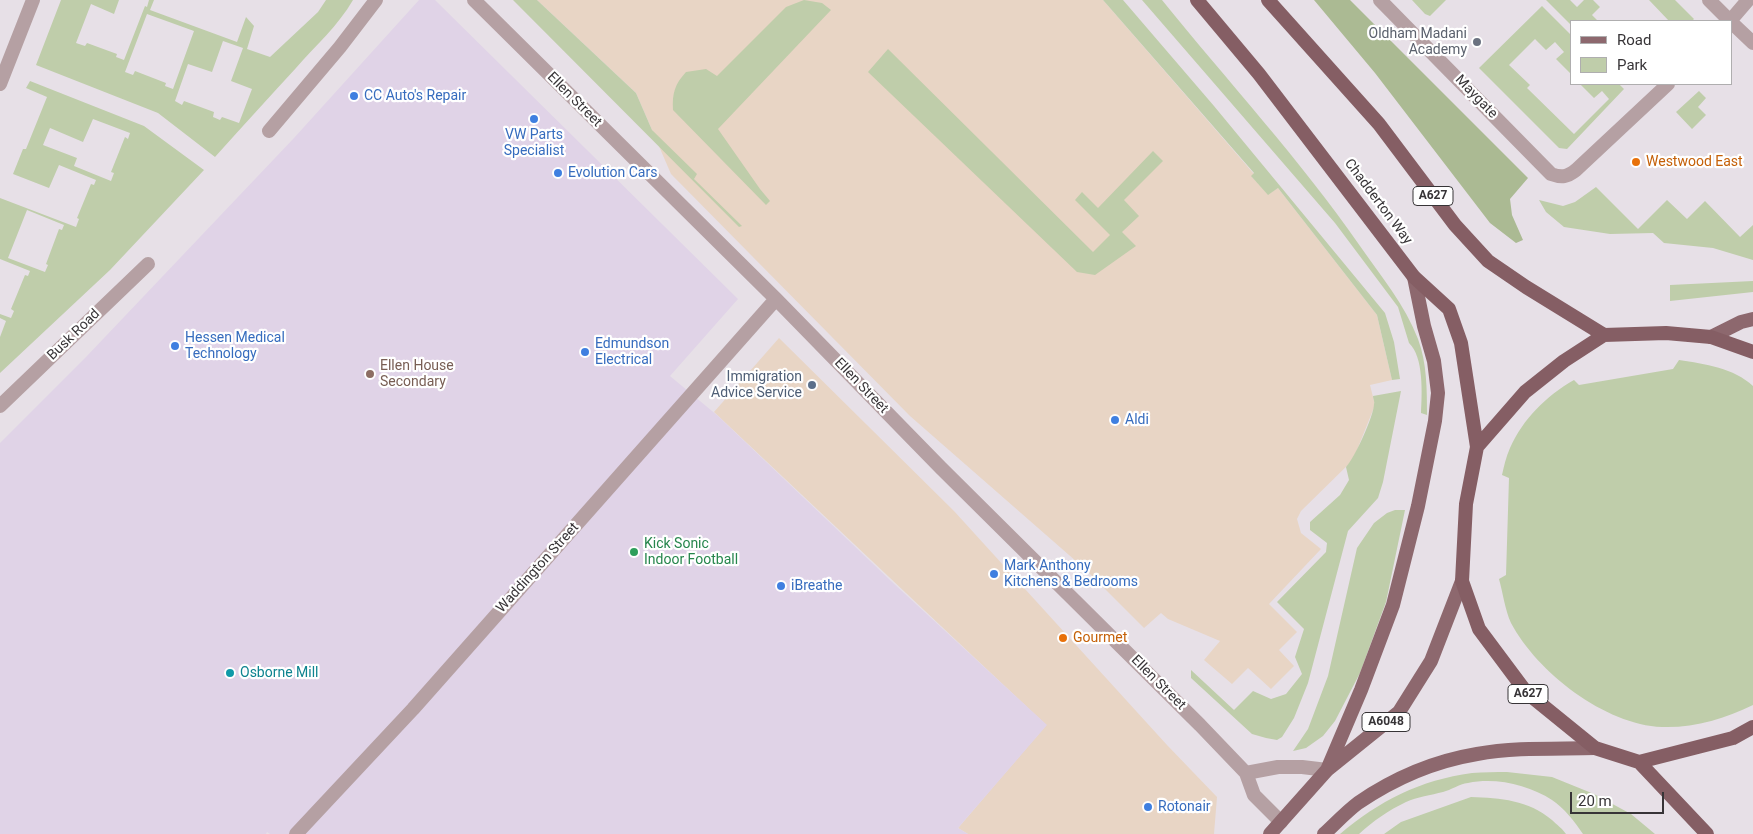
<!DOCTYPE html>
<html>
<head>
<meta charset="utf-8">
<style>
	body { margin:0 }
	#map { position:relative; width:1753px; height:834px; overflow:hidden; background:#e7e0e7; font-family:Roboto,sans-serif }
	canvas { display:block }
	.legend { position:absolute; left:1570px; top:20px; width:162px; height:65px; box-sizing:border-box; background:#fff; border:1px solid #afaeaf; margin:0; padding:6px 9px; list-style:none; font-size:15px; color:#373437 }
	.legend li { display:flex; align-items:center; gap:10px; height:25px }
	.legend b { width:25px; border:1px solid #afaeaf }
	.scale { position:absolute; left:1570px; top:792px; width:94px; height:22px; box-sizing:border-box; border:2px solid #373437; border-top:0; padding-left:6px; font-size:15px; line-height:18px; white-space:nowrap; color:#373437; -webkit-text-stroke:4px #fff; paint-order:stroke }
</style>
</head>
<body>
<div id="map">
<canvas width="1753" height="834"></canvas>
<ul class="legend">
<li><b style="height:6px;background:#8d686e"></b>Road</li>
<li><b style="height:14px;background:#bfcdaa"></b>Park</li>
</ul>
<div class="scale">20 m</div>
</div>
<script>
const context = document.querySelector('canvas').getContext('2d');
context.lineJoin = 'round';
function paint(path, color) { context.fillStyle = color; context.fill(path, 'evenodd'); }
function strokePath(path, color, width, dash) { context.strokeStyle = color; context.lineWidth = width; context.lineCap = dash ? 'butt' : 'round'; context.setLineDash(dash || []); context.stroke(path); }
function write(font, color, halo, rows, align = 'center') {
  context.font = font + ' Roboto,sans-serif'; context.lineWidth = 4.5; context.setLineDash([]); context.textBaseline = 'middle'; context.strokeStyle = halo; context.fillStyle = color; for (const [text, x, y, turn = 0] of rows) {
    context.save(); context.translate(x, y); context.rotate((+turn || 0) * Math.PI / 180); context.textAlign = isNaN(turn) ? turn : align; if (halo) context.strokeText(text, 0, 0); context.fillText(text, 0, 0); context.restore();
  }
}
const commercial = new Path2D(`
	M537,0H1103L1254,174L1252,177L1268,194L1278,188L1377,315L1392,380L1370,385L1375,405L1353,460L1301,511L1297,519L1301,533L1321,549L1269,604L1297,632L1279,650L1294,666L1271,689L1248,668L1232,684L1204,660L1220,641L1168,619L1161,613L1144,628L1085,569L910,416L671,174L636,93Z
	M779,338L954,511L1167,745L1217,797L1214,834H968L958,828L1046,725L714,412Z`);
const industrial = new Path2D(`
	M419,0H435L738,299L670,376L718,416L891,581L1047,725L958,828L968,834H270L267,832L266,834H0V443L86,357L294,138Z`);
const green = new Path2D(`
	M61,0H119L114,14L91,4L76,43L85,46L87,43L117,54L116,57L124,60L145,6L147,7L149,0H154L150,10L237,42L246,17L254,26L247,49L270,57L318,12L326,0H353C338,26 316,45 296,68C269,97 242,127 215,157L158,113L36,65ZM147,14L194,31L173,89L165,86L166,83L135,71L133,75L125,72ZM223,41L243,48L231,81L252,89L239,123L222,117L220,120L213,117L214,112L184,101L182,105L175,101L188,64L212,72Z
	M513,0H537L636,93L652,130L697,174L694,179L742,226L739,227Z
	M804,0L822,3L831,10L718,129L760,189L770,201L766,205L673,110C672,93 675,84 686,72L706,69L717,76L786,7Z
	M1103,0H1123L1214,106L1385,313L1394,342L1400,379L1392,380L1377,315L1278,188L1268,195L1251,176L1254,173Z
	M1142,0H1162C1228,82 1300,159 1360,246C1381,276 1405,305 1418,339C1427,363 1427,390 1427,415L1421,413C1422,394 1424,357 1409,343L1398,307L1335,223Z
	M1412,0H1446L1430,16L1425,14Z
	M1546,0H1570L1577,7L1584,0H1593L1600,7L1592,15L1598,21H1572V26Z
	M1649,0H1675L1694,19L1692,21H1669Z
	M1542,6L1572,36V73L1571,74L1556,59L1564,52L1555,42L1546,50L1535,39L1509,65L1530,85L1527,88L1574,134L1609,99L1602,91L1594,98L1580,84H1619L1624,89L1567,149L1559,148L1479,68Z
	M888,49L1093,252L1110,235L1075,200L1082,192L1098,208L1153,151L1163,161L1124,200L1139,216L1122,232L1136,246L1095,275L1077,272L868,72Z
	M30,81L144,126L204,170L110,270L0,373V337L6,321L0,318V314L11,318L14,311L11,309L25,275L28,276L30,271L0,259V198L76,227L79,219L77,218L91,184L94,185L96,180L59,165L49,188L13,174L23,149H26L47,97L26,88ZM93,119L130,133L128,139L125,137L111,172L114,173L111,181L74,166L77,158L43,145L50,128L83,142ZM27,210L64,225L62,230L59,229L46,264L48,265L45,272L8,258Z
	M1699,91L1706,98L1698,107L1706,115L1692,129L1676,112Z
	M1596,187L1638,229L1667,200L1687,219L1705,201L1740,237L1753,225V260L1713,248L1664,243L1653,233L1610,234L1564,227L1546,212L1539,200L1563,206L1575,202Z
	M1753,281V292L1670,301V285Z
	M1679,360C1705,364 1734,368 1753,386V705C1724,719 1695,728 1662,727C1605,725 1537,672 1511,623C1505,610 1503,593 1499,579L1506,575L1509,478L1502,475C1504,466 1506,457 1510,448C1523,419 1546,396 1574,380L1579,385L1673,369Z
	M1401,391L1383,482L1378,498L1348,531L1308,683L1294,718L1282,737L1277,740L1266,738L1252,734L1191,678V670L1234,710L1253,691L1271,699L1286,694L1302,674L1295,657L1304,629L1277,602L1326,552L1327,543L1310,530V522L1340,495L1349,480L1346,467C1354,459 1374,416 1374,404C1375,402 1373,399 1373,396Z
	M1395,510H1405L1386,602L1360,673L1335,721L1323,736L1306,748L1293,751L1308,729L1328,676L1357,548L1374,523L1387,513Z
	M1507,772L1552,777L1594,794L1631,814L1655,834H1583C1575,822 1564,808 1552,800C1529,785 1496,777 1468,783C1459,784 1451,790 1443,792C1431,795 1417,797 1406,802C1389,810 1373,821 1359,834H1340C1379,801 1420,780 1472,773C1484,772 1496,772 1507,772Z
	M1471,797C1501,798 1528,800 1552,820C1557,825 1562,828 1566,834H1384L1401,822Z`);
const forest = new Path2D(`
	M1314,0H1350L1528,178L1510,199L1512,215L1523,240L1516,243L1490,223L1375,73Z`);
const minor = new Path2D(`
	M474,0L776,299L941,468L1200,725L1246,773L1254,795L1281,822
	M1380,0L1551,174C1562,178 1567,177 1576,170L1668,84
	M1709,0L1730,21
	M1730,21L1748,0
	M1732,23L1753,43
	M0,84L33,0
	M269,131L340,47L376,0
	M0,406L148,264
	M1246,773L1278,767H1302L1327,770
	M296,834L413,709L776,299`);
const primary = new Path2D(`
	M1711,337L1741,322L1753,319
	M1327,770L1361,690L1393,605L1418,506L1435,421L1438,393L1434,361L1424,326L1414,277
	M1270,834L1327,770L1399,712L1431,661L1462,581
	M1324,834C1335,824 1346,812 1358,803C1393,779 1435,761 1477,754C1515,747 1556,749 1595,748`);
const trunk = new Path2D(`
	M1197,0L1259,74L1414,277L1449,309L1461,343L1477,447
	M1268,0L1379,124L1455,225L1488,261L1526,287L1604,335
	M1753,352L1711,337L1666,333L1604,335L1564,361L1525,392L1477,447L1466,504L1462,581L1479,629L1526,692L1595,748L1639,762L1733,738L1753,727
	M1639,762L1707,834`);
const markers = [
	[1477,42,5,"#6b7280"],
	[354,96,5,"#3f7fe0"],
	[534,119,5,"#3f7fe0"],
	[1636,162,5,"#e8710a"],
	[558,173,5,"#3f7fe0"],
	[175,346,5,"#3f7fe0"],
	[585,352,5,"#3f7fe0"],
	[370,374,5,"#8d6e63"],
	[812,385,5,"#5c6f8a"],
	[1115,420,5,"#3f7fe0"],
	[634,552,5,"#2e9e5b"],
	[994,574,5,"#3f7fe0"],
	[781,586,5,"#3f7fe0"],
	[1063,638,5,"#e8710a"],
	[230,673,5,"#0f9aa8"],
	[1148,807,5,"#3f7fe0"]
];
const shields = [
	[1433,196,40],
	[1528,694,40],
	[1386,722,48]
];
const shieldNames = [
	["A627",1433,196],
	["A627",1528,694],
	["A6048",1386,722]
];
const worshipNames = [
	["Oldham Madani",1467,34],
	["Academy",1467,50]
];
const shopNames = [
	["CC Auto's Repair",364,96],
	["VW Parts",534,135,"center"],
	["Specialist",534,151,"center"],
	["Evolution Cars",568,173],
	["Hessen Medical",185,338],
	["Technology",185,354],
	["Edmundson",595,344],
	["Electrical",595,360],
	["Aldi",1125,420],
	["Mark Anthony",1004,566],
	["Kitchens & Bedrooms",1004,582],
	["iBreathe",791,586],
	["Rotonair",1158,807]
];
const streetNames = [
	["Maygate",1476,97,46],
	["Ellen Street",574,100,45],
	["Chadderton Way",1378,202,53],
	["Busk Road",74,335,-44],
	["Ellen Street",861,386,46],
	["Waddington Street",538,568,-48],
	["Ellen Street",1158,683,45]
];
const foodNames = [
	["Westwood East",1646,162],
	["Gourmet",1073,638]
];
const educationNames = [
	["Ellen House",380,366],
	["Secondary",380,382]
];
const serviceNames = [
	["Immigration",802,377],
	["Advice Service",802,393]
];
const leisureNames = [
	["Kick Sonic",644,544],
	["Indoor Football",644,560]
];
const cultureNames = [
	["Osborne Mill",240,673]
];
paint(commercial, '#e8d5c5');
paint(industrial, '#e0d3e7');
paint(green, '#bfcdaa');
paint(forest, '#abba93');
strokePath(minor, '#b5a0a3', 14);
strokePath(primary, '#8d686e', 14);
strokePath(trunk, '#855e64', 14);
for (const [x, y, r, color] of markers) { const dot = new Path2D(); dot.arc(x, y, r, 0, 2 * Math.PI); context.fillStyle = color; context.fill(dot); strokePath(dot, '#fff', 2); }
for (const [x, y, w] of shields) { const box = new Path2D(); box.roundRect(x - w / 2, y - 9.5, w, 19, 4); context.fillStyle = '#fff'; context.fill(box); strokePath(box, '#373437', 1); }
write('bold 12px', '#373437', null, shieldNames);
write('14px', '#5b616d', '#fff', worshipNames, 'right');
write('14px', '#366cbe', '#fff', shopNames, 'left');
write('14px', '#373437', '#fff', streetNames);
write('14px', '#c56008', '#fff', foodNames, 'left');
write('14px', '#785e54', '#fff', educationNames, 'left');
write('14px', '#4e5e75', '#fff', serviceNames, 'right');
write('14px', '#27864d', '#fff', leisureNames, 'left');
write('14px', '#0d838f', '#fff', cultureNames, 'left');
</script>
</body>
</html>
